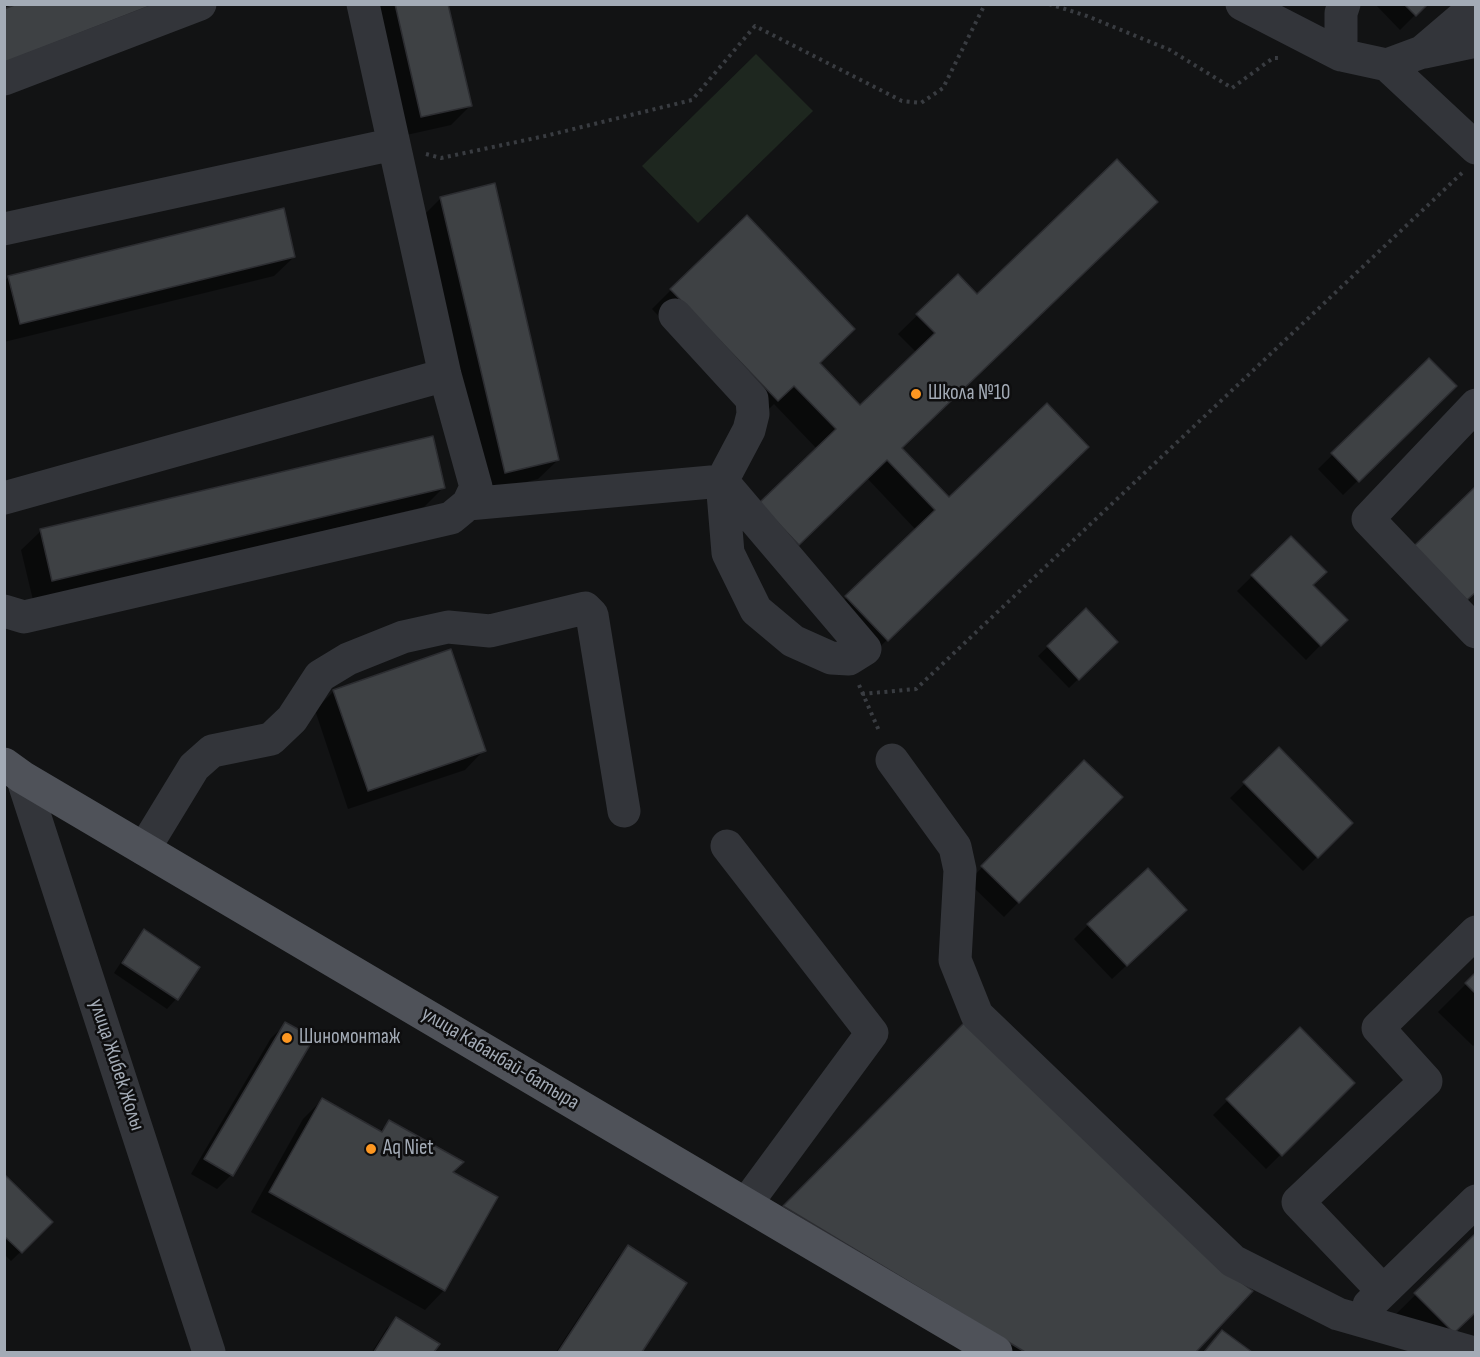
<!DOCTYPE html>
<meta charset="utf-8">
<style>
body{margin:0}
#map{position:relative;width:1480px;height:1357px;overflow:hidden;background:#121314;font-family:"Sofia Sans Condensed",sans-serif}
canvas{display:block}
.frame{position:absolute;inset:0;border:6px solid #a3abb6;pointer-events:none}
</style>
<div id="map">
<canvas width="1480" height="1357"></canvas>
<div class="frame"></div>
</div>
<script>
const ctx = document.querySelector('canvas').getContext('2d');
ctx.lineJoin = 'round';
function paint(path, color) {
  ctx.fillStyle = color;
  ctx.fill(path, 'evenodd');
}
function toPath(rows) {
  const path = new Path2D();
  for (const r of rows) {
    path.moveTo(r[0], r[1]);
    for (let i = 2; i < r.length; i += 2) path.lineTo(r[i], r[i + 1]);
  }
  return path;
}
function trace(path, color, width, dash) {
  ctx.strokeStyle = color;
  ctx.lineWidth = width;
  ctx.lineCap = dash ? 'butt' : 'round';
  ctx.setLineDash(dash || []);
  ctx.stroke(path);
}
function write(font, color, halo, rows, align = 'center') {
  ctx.font = font + ' "Sofia Sans Condensed",sans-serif';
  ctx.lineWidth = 5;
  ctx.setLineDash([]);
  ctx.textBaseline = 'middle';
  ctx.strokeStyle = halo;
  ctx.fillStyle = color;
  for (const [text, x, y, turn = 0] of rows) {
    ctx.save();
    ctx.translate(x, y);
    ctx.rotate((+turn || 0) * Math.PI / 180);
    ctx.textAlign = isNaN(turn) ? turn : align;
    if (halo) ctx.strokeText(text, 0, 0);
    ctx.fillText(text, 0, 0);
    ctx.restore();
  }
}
paint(toPath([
 [756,54,813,111,698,223,642,166]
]), '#1e271f');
paint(toPath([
 [371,4,446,4,470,106,451,125,402,136],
 [1375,4,1426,4,1400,30],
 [441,198,558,460,538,479,486,492,422,217],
 [294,257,274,276,4,342,4,281,9,277],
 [958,276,900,448,949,499,1068,467,867,659,827,617,916,530,867,478,778,563,817,449,774,404,758,420,652,309,671,290,818,363,860,407,917,353,898,334],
 [1429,360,1455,386,1343,495,1318,469],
 [443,488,424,507,33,600,21,550,41,531],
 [1291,538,1311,585,1345,620,1306,660,1237,591],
 [1086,610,1116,642,1069,688,1038,656],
 [334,691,484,750,465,770,348,809,315,710],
 [1279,750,1351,823,1303,871,1230,798],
 [1084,762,1121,797,1004,917,968,882],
 [1171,924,1112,979,1074,939,1088,925],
 [145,931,198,967,176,999,167,1009,114,973,135,941],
 [1476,974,1476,1043,1473,1046,1438,1012],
 [286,1024,231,1175,217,1189,191,1174,271,1038],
 [964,1025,1251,1292,1194,1352,1014,1352,780,1211],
 [1300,1029,1353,1083,1266,1169,1213,1115],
 [322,1100,379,1132,389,1122,452,1173,444,1290,425,1310,251,1212,303,1119],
 [4,1176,51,1222,11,1261,4,1254],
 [1476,1235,1476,1310,1432,1352,1388,1322],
 [628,1247,685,1283,640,1352,556,1352,619,1256],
 [397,1319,438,1345,433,1352,372,1352,387,1328],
 [1222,1332,1249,1352,1203,1352]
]), '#0007');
const building = toPath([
 [17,4,155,4,4,63,4,9,17,4],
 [395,4,448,4,472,106,421,117,395,4],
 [1404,4,1428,4,1416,16,1404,4],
 [1117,159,1158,202,902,448,949,497,1047,403,1089,447,888,641,845,596,935,510,887,460,799,545,759,503,836,429,794,386,778,401,670,289,747,215,855,329,820,363,860,405,935,333,916,314,958,274,977,294,1117,159],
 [495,183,559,460,505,473,440,197,495,183],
 [284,208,295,257,20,324,8,276,284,208],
 [1429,358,1457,386,1359,482,1331,453,1429,358],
 [433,436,445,488,52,581,40,529,433,436],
 [1476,486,1476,592,1467,600,1414,546,1476,486],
 [1291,536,1327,572,1313,585,1348,620,1321,646,1251,575,1291,536],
 [1086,608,1118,642,1079,680,1047,646,1086,608],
 [451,649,486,751,368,791,333,690,451,649],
 [1279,747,1353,823,1318,858,1243,782,1279,747],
 [1084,760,1123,797,1019,903,981,866,1084,760],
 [1148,868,1187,910,1127,966,1087,924,1148,868],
 [144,929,200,967,178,1000,122,963,144,929],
 [1476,972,1476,994,1465,983,1476,972],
 [285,1022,314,1038,233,1176,204,1159,285,1022],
 [964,1023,1217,1265,1253,1291,1196,1352,1025,1352,783,1206,964,1023],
 [1300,1027,1355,1083,1282,1156,1226,1099,1300,1027],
 [322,1098,382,1132,389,1120,464,1162,453,1172,498,1197,445,1291,269,1192,322,1098],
 [4,1174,53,1222,22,1253,4,1236,4,1174],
 [1476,1233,1476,1312,1454,1333,1414,1293,1476,1233],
 [628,1245,687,1283,642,1352,558,1352,628,1245],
 [396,1317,440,1344,434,1352,374,1352,396,1317],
 [1222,1330,1252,1352,1204,1352,1222,1330]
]);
paint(building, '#3e4144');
trace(building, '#2c2d31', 1.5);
trace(toPath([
 [1049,4,1087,16,1170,50,1232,88,1273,58,1280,58],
 [426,154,441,158,545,136,692,100,755,26,902,101,921,103,943,88,985,4],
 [859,685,880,733],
 [862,694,916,689,1463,172]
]), '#393c41', 4, [3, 4.5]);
trace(toPath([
 [1242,4,1341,55,1387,65,1422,52,1476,6],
 [1424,52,1476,41],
 [1341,55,1341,13,1344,4],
 [1387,65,1476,148],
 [4,79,200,4],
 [4,229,394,144],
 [1476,405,1368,519,1476,632],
 [722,481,865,649,849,659,831,658,793,641,756,610,728,553,722,481],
 [4,498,445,375],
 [468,504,722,481,749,430,753,414,752,399,675,315],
 [4,611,24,617,451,518,468,504,476,487,445,375,363,4],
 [892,760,955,847,960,870,955,960,977,1015,1233,1261,1338,1314,1471,1352],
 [22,777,209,1352],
 [727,846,872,1033,746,1204],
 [144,849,194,767,212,751,271,739,292,719,320,676,348,659,403,637,448,627,490,631,585,608,592,615,624,811],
 [1383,1291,1298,1202,1426,1081,1378,1028,1476,932],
 [1369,1305,1476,1201]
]), '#33353a', 33);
trace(toPath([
 [4,764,22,777,996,1352]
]), '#4f5259', 33);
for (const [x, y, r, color] of [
 [916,394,6,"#fd9721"],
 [287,1038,6,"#fd9721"],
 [371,1149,6,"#fd9721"]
]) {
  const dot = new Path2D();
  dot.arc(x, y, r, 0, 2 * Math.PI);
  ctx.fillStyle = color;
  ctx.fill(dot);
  trace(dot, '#0e0e0f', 2);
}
write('21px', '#a3abb6', '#0e0e0f', [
 ["Школа №10",928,394],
 ["Шиномонтаж",299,1038],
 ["Aq Niet",383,1149]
], 'left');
write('21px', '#a3abb6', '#0e0e0f', [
 ["улица Кабанбай-батыра",500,1059,31],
 ["улица Жибек Жолы",116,1065,72]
]);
</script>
